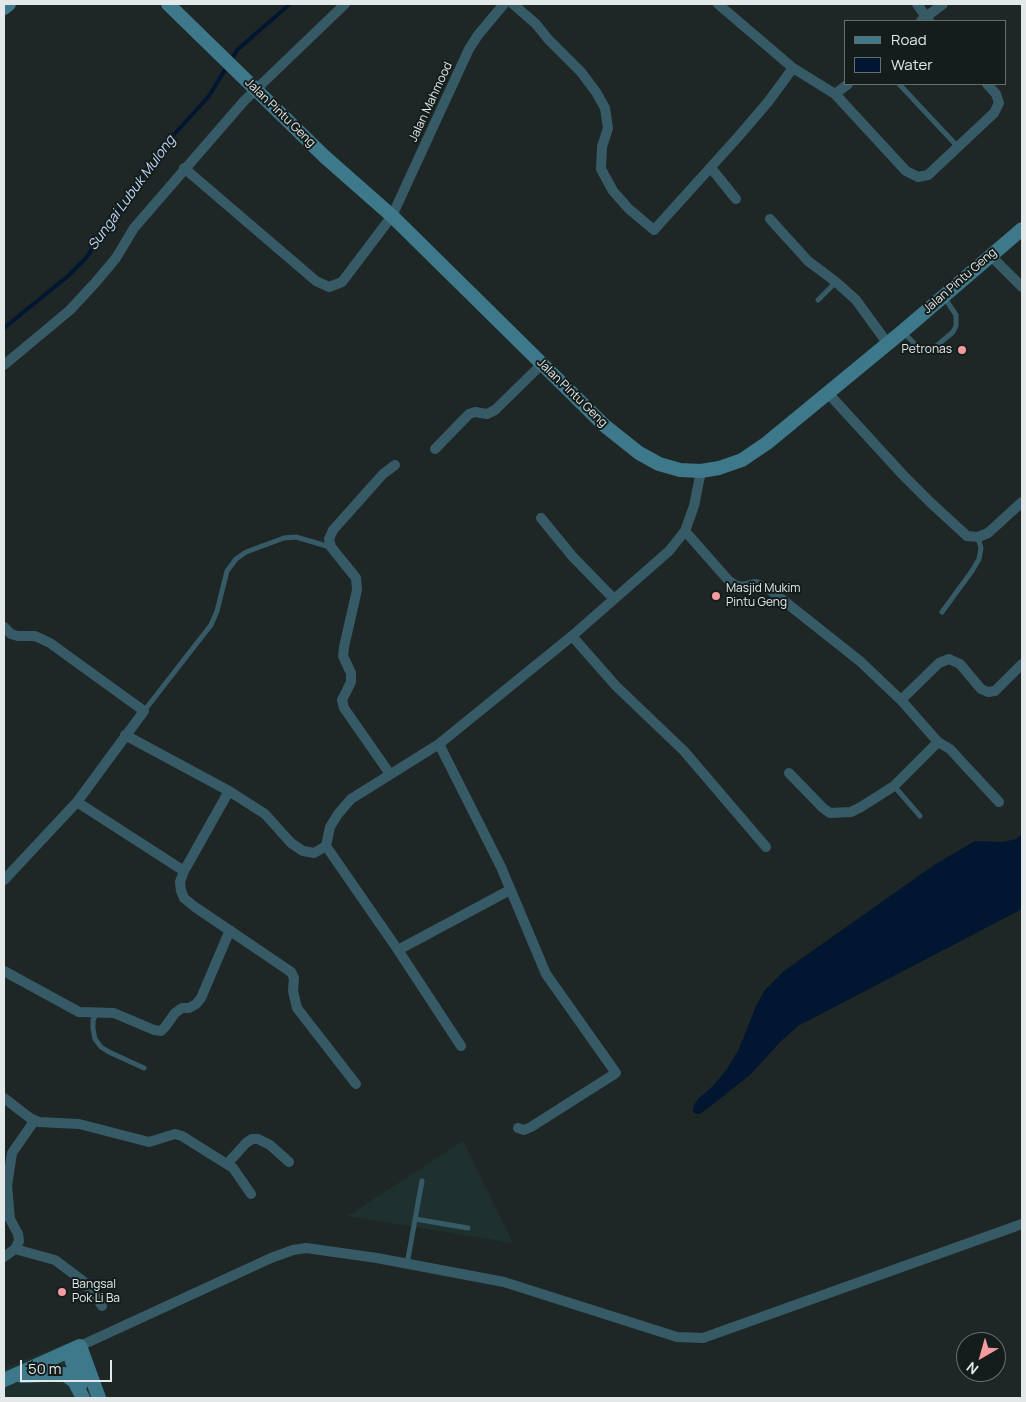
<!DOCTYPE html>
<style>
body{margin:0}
#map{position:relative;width:1026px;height:1402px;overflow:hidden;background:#1e2726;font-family:Manrope,sans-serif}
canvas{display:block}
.frame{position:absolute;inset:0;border:5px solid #e3e9e8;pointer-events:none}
.legend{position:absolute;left:844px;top:20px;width:162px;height:65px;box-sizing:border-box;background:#151d1c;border:1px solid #676f6e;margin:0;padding:6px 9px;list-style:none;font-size:15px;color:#e3e9e8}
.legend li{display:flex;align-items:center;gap:10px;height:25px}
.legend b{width:25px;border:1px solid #676f6e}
.north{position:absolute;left:956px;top:1332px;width:50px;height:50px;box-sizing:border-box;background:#151d1c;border:1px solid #676f6e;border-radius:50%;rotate:218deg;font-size:14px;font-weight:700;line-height:20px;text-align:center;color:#e3e9e8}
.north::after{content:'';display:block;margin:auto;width:18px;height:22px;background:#f49aa1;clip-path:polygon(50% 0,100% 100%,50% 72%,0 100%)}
.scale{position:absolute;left:20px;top:1360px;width:92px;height:22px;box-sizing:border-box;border:2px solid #e3e9e8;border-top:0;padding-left:6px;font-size:15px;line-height:18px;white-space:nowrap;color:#e3e9e8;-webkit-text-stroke:4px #151d1c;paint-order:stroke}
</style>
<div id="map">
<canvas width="1026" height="1402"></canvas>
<div class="frame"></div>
<ul class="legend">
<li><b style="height:6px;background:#3d798b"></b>Road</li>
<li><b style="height:14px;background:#011630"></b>Water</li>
</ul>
<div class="north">N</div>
<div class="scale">50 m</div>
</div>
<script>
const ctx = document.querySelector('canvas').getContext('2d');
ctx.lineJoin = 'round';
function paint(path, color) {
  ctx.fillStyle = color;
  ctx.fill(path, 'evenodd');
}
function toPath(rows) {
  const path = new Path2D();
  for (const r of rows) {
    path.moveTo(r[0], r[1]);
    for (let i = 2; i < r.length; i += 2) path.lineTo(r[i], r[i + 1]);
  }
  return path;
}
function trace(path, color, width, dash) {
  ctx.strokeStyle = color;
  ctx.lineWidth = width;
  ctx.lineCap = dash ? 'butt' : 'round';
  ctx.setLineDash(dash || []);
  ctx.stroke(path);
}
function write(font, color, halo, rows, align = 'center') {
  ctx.font = font + ' Manrope,sans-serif';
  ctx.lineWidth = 4;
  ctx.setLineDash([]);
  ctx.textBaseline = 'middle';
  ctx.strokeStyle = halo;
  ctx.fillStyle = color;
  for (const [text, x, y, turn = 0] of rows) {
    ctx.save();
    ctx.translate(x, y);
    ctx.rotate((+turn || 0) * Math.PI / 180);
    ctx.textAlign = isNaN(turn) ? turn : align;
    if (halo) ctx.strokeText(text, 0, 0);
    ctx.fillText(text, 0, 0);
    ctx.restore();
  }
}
paint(toPath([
 [463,1141,513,1243,348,1216],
 [80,1338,102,1398,4,1398,4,1368]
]), '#1f312e');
paint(toPath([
 [1022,834,1022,909,798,1026,781,1041,751,1074,707,1109,699,1114,694,1113,693,1110,694,1105,698,1099,714,1085,727,1069,739,1049,756,1006,765,990,784,971,934,865,975,841,1003,842,1016,839]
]), '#011630');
trace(toPath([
 [4,328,68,276,86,258,160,150,209,96,237,50,290,4]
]), '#011630', 4);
trace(toPath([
 [899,84,958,147],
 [818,300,836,282],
 [903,332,918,347,929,349,934,348,953,332,956,326,956,315,944,297],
 [942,612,972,571,979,559,981,548,978,537],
 [144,711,211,625,217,611,227,571,236,559,246,552,284,538,296,537,330,547],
 [894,786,920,816],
 [97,1013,93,1020,93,1029,95,1039,101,1047,109,1052,144,1068],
 [415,1219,468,1228],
 [407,1264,422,1181]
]), '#375b66', 5);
trace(toPath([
 [513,4,536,24,548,39,581,72,596,92,605,108,608,128,602,147,601,169,613,191,629,209,654,230,738,137,768,102,793,68],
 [718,4,793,68,835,94,906,171,918,177,928,175,994,113,999,103,996,94,987,84],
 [917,4,929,21],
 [921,21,943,4],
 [835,94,848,84],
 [184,168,316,281,329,287,342,282,392,216,469,49,478,35,504,4],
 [711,168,736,199],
 [770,219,808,261,836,282,856,300,888,344],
 [990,255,1022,287],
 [4,365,70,310,95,283,116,258,134,228,244,101,345,4],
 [827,392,903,475,931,503,967,536,978,537,988,533,1022,502],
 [435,449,469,414,475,412,487,414,495,410,542,364],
 [541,518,573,557,614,599],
 [685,531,729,581,735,585,742,587,756,584,769,589,861,662,901,700,938,742,950,749,960,760,999,802],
 [4,627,11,634,18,636,35,636,50,643,144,711,77,802,4,880],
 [572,636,616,686,684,751,766,847],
 [901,700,939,663,949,659,960,664,981,689,988,692,995,691,1022,664],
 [125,735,229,791,265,814,291,843,303,851,314,853,326,846,330,827,338,814,351,799,439,744,572,636,669,551,685,531,694,506,701,471],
 [439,744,501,867,546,974,616,1073,531,1127,524,1130,518,1128],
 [789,773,823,808,830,813,851,812,861,807,894,786,938,742],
 [390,774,344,708,342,700,351,682,351,673,343,656,344,647,357,590,356,578,331,547,329,539,333,530,383,474,395,465],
 [229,791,184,871,180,882,181,891,184,898,195,907,291,972,294,978,293,991,297,1008,356,1084],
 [77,802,184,871],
 [326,846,398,950,461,1046],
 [398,950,510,890],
 [4,971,79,1012,114,1013,154,1030,161,1031,165,1027,175,1013,182,1008,189,1008,196,1004,201,998,230,930],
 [4,1098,30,1118,39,1122,79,1124,149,1142,175,1134,182,1136,233,1168,251,1194],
 [227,1164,246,1143,252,1139,258,1139,270,1145,289,1162],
 [15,1249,55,1260,83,1281,94,1293,102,1306],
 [4,1257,15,1249,19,1241,18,1234,10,1219,7,1186,12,1153,35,1120],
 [80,1346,271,1258,293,1250,306,1248,377,1258,504,1282,677,1337,703,1338,1022,1224]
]), '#375b66', 10);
trace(toPath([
 [4,8,9,4],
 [325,157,392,216,605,426,639,453,659,464,680,470,701,471,719,468,742,460,767,443,903,331,1022,229],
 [69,1352,80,1386],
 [22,1376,64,1374,74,1381,83,1398],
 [4,1380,80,1346,99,1398]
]), '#3d798b', 14);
trace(toPath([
 [168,4,325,157]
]), '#3d798b', 14);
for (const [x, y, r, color] of [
 [962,350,5,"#f49aa1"],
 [716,596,5,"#f49aa1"],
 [62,1292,5,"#f49aa1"]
]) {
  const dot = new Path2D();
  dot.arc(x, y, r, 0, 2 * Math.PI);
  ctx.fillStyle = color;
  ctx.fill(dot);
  trace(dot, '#151d1c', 2);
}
write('12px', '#e3e9e8', '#151d1c', [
 ["Jalan Mahmood",431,102,-65],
 ["Jalan Pintu Geng",280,113,44],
 ["Jalan Pintu Geng",960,281,-41],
 ["Jalan Pintu Geng",572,393,44]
]);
write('12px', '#e3e9e8', '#151d1c', [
 ["Petronas",952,350,"right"],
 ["Masjid Mukim",726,589],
 ["Pintu Geng",726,603],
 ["Bangsal",72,1285],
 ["Pok Li Ba",72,1299]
], 'left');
write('italic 14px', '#c0d9f9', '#151d1c', [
 ["Sungai Lubuk Mulong",132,193,-54]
]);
</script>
